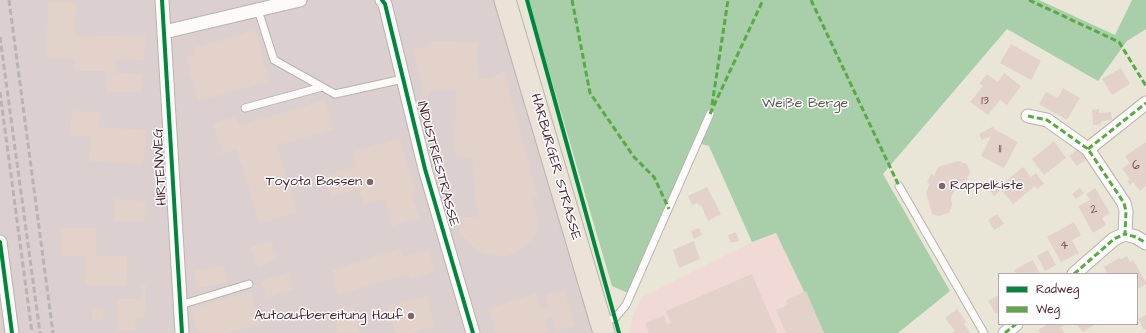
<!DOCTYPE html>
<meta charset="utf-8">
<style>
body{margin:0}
#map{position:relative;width:1146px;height:333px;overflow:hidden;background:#e9e6d8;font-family:"Architects Daughter",sans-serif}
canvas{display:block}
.legend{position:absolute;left:998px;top:273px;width:140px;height:52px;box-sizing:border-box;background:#fff;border:1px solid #b7a5aa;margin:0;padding:5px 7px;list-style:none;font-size:12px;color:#4a1f2b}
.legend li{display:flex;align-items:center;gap:8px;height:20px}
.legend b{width:20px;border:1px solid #b7a5aa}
</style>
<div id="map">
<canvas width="1146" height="333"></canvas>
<ul class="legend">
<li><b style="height:5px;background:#00873e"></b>Radweg</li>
<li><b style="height:5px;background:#57aa44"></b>Weg</li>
</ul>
</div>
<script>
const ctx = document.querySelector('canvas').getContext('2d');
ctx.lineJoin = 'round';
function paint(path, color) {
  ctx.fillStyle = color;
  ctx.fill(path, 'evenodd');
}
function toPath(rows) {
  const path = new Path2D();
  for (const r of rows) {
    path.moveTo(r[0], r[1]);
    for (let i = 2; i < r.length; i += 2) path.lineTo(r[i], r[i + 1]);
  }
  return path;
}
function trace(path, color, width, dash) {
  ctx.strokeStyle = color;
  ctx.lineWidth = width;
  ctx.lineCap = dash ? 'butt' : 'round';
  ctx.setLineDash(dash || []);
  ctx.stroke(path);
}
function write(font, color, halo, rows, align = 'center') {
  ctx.font = font + ' "Architects Daughter",sans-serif';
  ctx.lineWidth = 3;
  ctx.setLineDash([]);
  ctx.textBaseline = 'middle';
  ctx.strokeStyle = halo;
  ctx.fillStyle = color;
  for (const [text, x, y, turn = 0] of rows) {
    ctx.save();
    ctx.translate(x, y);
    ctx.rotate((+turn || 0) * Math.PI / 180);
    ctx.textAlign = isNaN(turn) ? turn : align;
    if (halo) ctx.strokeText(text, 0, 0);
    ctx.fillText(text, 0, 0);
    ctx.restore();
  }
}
paint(toPath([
 [776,233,824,333,629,333,633,315,642,297,752,242]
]), '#f1d9d5');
paint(toPath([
 [0,0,494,0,594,333,0,333]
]), '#dccfcf');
paint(toPath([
 [528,0,1039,0,1115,35,1132,0,1146,0,1146,29,1127,41,1098,81,1007,29,883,174,950,291,898,333,824,333,776,233,752,242,709,146,694,142,628,293,612,286]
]), '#a8cfa9');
paint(toPath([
 [48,2,76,2,75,37,145,35,144,60,117,59,116,73,142,74,142,92,106,92,106,71,75,71,75,59,47,59],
 [255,30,269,81,198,101,186,58,195,55,193,48],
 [429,41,477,42,478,78,489,79,504,71,538,197,532,198,539,221,534,237,522,249,512,254,503,257,484,254,474,248,460,234,459,217,477,217,472,159,455,155,456,91,429,90,429,96,424,97,413,48,428,48],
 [1011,44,1041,61,1031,80,1000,63],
 [1121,68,1130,84,1112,95,1102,79],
 [1004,73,1021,86,1007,105,1000,100,988,115,970,102,983,86,979,84,987,74,998,82],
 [1063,88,1080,98,1067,120,1039,104,1046,92,1058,98],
 [325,100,333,129,277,146,297,212,259,224,237,149,222,154,213,123,236,116,239,126],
 [1099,109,1099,113,1111,112,1112,120,1101,121,1101,125,1093,125,1092,110],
 [72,111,100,112,99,127,146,130,143,164,89,161,91,137,70,136],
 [994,126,994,129,1018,142,1004,168,981,156,991,136,982,140,979,134],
 [400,138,416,193,412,195,419,218,392,226,385,199,364,205,359,189,331,197,325,175,357,166,353,152],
 [1054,141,1066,158,1044,175,1032,159],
 [1146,142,1146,186,1140,191,1133,182,1130,185,1127,181,1130,179,1122,169,1130,163,1125,156],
 [1079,148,1087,159,1077,166,1069,156],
 [958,161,967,164,970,172,966,181,957,185,951,198,952,205,949,213,939,216,932,214,926,192,930,184,927,182,931,174,934,176,938,167],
 [1023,167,1031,177,1036,173,1044,184,1037,189,1035,186,1013,204,1001,190,994,196,987,187,997,180,1001,185],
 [707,187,721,214,708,221,701,205,699,206,697,203,692,205,688,196],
 [1080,188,1084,193,1076,199,1072,194],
 [1095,188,1110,213,1102,218,1106,225,1093,233,1078,206,1090,200,1086,194],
 [115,199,145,201,144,222,114,221],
 [997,214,1004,224,994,230,988,220],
 [1074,222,1081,235,1072,240,1079,253,1061,262,1047,237],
 [61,228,96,228,96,256,127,256,127,286,85,286,85,256,61,256],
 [699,228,702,235,694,239,691,231],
 [736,232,739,241,731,243,728,235],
 [271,240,278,259,258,267,250,247],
 [694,241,700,259,679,268,673,250],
 [400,249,403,257,428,249,435,271,410,279,408,274,338,295,331,270],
 [1048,250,1056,265,1045,271,1037,256],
 [1127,256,1130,262,1133,260,1146,282,1146,284,1137,289,1137,274,1108,274,1104,267,1119,258,1121,259],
 [1033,260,1040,274,1016,274,1014,270],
 [224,265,227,282,197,288,194,271],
 [288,273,293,289,266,298,261,281],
 [752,274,777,333,649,333,645,323,664,316,667,324,671,323,666,311],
 [141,285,146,285,144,318,136,318,135,331,117,331,117,299,141,299],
 [565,290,575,326,556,331,552,317,545,320,549,333,496,333,488,309,536,293,541,309,549,306,546,295],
 [806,291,824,333,786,333,776,310,788,305,786,300],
 [251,292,260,324,227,333,198,333,191,308],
 [999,295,999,312,996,314,988,301],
 [427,296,435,327,411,333,395,333,387,306],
 [353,306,360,333,337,333,332,312],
 [92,308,104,309,103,320,92,319],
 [957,309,966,322,964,324,970,333,952,333,955,331,945,318],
 [1146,315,1146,329,1144,330,1138,319],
 [1048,324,1066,324,1061,327,1064,333,1040,333,1038,330],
 [1076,324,1096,324,1083,332]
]), '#e2d2ca');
const lane = toPath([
 [258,10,274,60,335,94,403,79],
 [245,108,322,87],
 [899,186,984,333],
 [180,305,249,284],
 [603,322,615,318,626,305,710,114]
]);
const street = toPath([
 [162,0,182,333],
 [382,0,385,4,425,169,473,333],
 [164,32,300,0],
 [1028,116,1047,120,1088,149,1124,203,1126,211,1125,234,1136,237,1146,243],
 [1088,149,1146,103],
 [0,242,12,333],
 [1074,274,1114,239,1125,234],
 [1005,333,1016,324]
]);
const primary = toPath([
 [505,0,604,333]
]);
trace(lane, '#b9b3ac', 9);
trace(street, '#b9b3ac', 15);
trace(primary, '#b9b3ac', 23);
trace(lane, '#fcfbf9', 7);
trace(street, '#fcfbf9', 13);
trace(primary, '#ece3d8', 21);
trace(toPath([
 [9,0,53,333],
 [0,37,40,333],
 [0,92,32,333]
]), '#b9b4b3', 3, [6, 3]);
trace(toPath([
 [572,0,590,93,634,157,654,177,669,209],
 [811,0,899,186],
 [1029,0,1119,42,1146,86],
 [712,105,728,0],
 [710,114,763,0],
 [1028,116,1047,120,1088,149,1124,203,1126,211,1125,234,1136,237,1146,243],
 [1088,149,1146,103],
 [1074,274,1114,239,1125,234],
 [1005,333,1016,324]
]), '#57aa44', 3, [6, 3]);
trace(toPath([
 [162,0,182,333],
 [382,0,385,4,425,169,473,333],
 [527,0,619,333],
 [0,242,12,333]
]), '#00873e', 4);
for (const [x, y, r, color] of [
 [370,182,4,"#826568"],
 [942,186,4,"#826568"],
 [411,316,4,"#826568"]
]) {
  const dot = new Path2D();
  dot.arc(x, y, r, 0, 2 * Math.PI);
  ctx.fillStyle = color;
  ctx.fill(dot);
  trace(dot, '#fff', 1.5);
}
write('12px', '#704c53', null, [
 ["13",985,101],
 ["11",1000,149],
 ["6",1136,166],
 ["2",1094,210],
 ["4",1064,246]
]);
write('14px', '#5e584d', '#fff', [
 ["Weiße Berge",805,104]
]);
write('14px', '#4a1f2b', '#fff', [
 ["INDUSTRIESTRASSE",437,164,75],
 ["HIRTENWEG",161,167,-93],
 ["HARBURGER STRASSE",555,167,74]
]);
write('14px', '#4a1f2b', '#fff', [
 ["Toyota Bassen",362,182],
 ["Rappelkiste",950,186,"left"],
 ["Autoaufbereitung Hauf",403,316]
], 'right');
</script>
